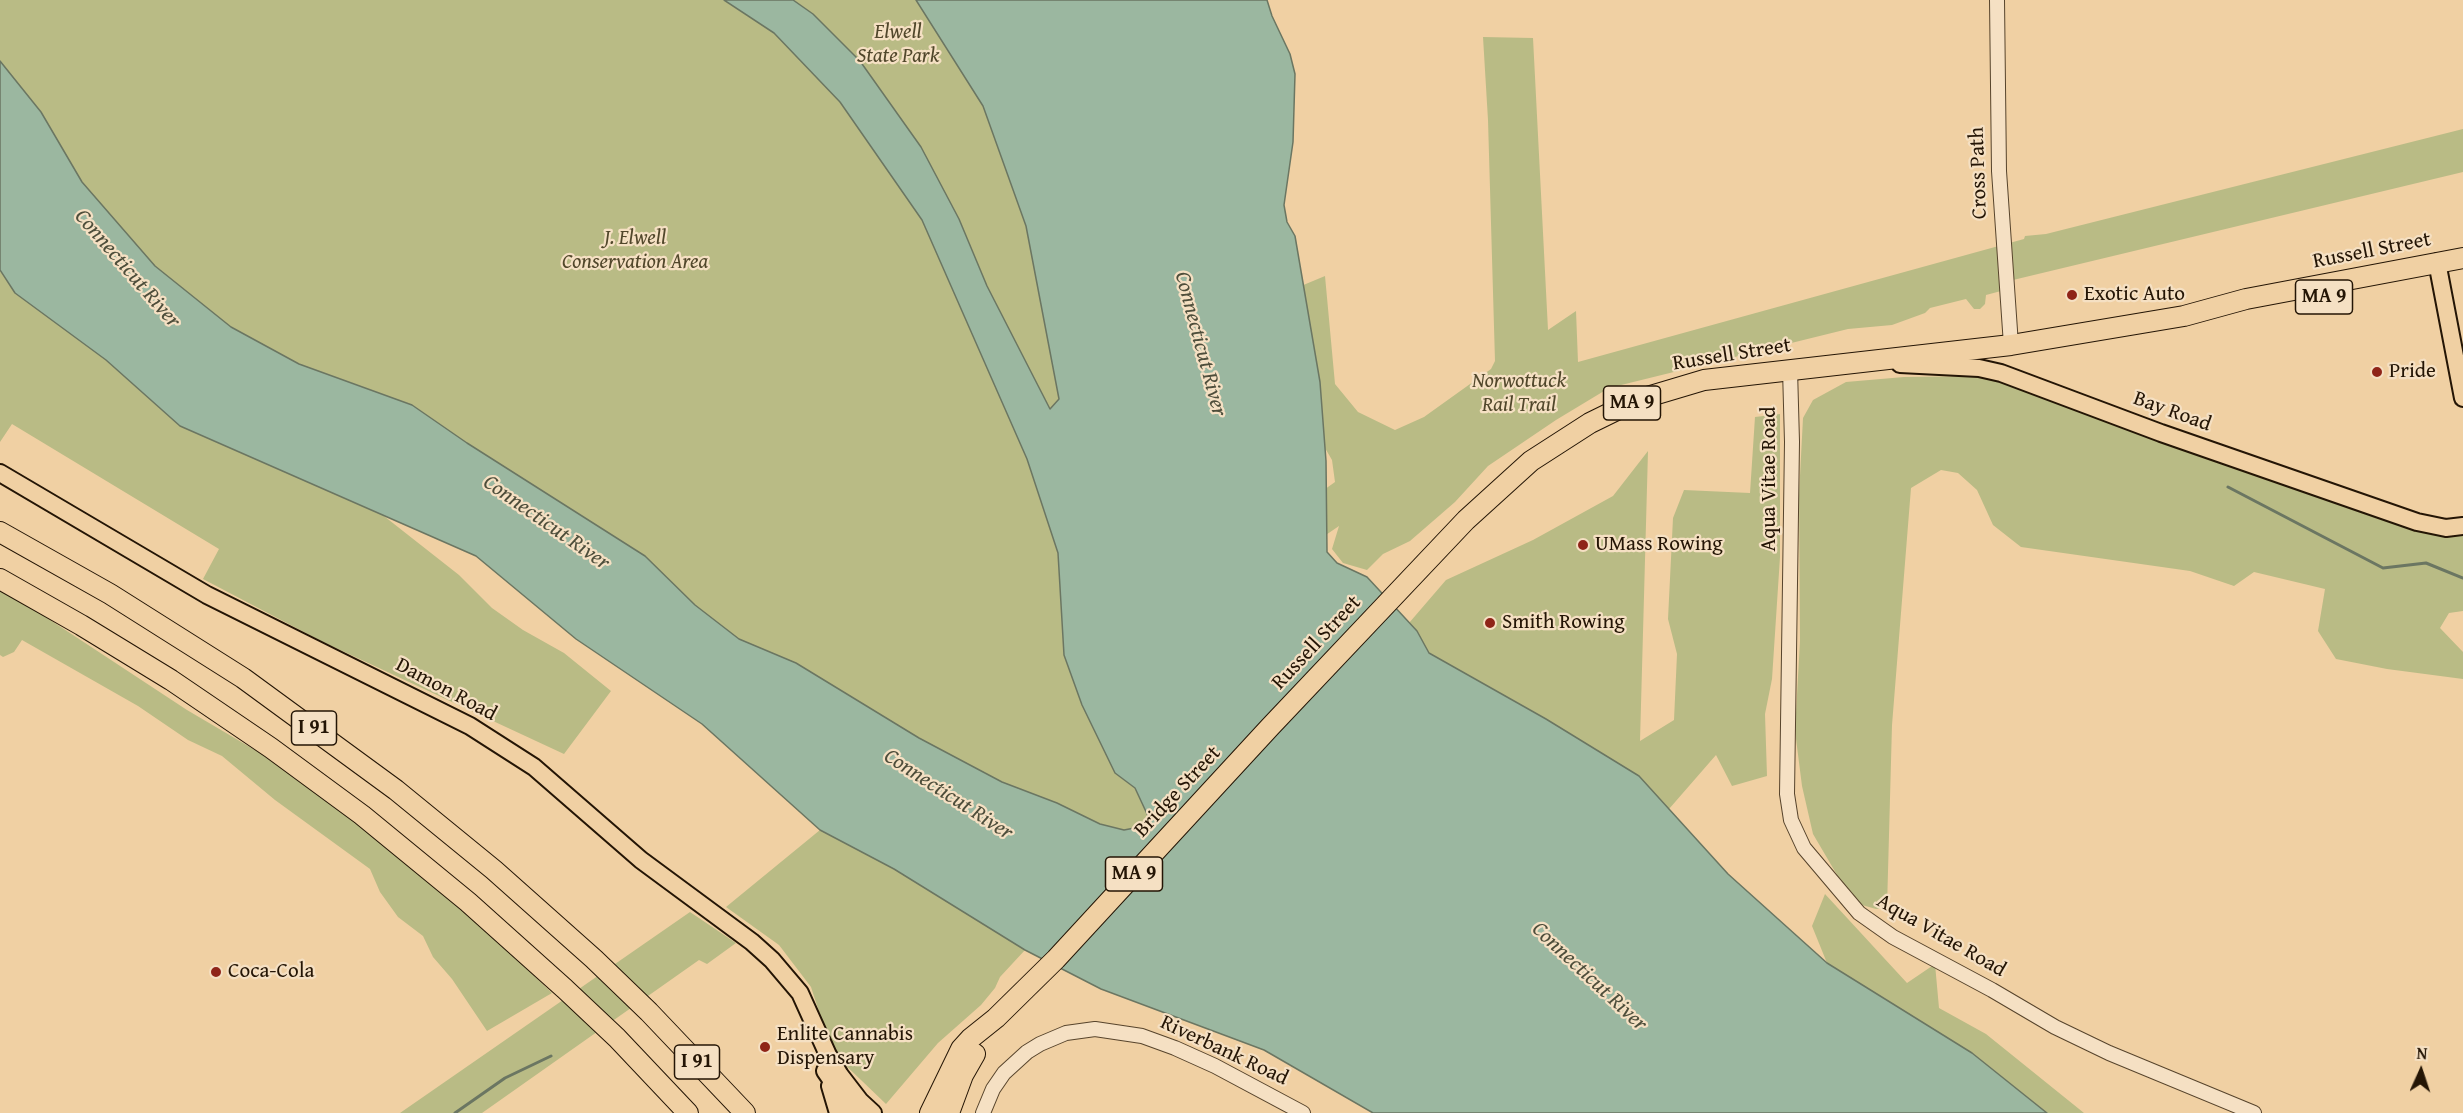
<!DOCTYPE html>
<style>
body{margin:0}
#map{position:relative;width:2463px;height:1113px;overflow:hidden;background:#f0d0a3;font-family:"Gentium Book Plus",serif}
canvas{display:block}
.north{position:absolute;left:2391px;top:1041px;width:60px;height:60px;-webkit-text-stroke:4px #f5e0c3;paint-order:stroke;rotate:3deg;font-size:16px;font-weight:700;line-height:24px;text-align:center;color:#241505}
.north::after{content:'';display:block;margin:auto;width:21px;height:27px;background:#241505;clip-path:polygon(50% 0,100% 100%,50% 72%,0 100%)}
</style>
<div id="map">
<canvas width="2463" height="1113"></canvas>
<div class="north">N</div>
</div>
<script>
const ctx = document.querySelector('canvas').getContext('2d');
ctx.lineJoin = 'round';
function paint(path, color) {
  ctx.fillStyle = color;
  ctx.fill(path, 'evenodd');
}
function toPath(rows) {
  const path = new Path2D();
  for (const r of rows) {
    path.moveTo(r[0], r[1]);
    for (let i = 2; i < r.length; i += 2) path.lineTo(r[i], r[i + 1]);
  }
  return path;
}
function trace(path, color, width, dash) {
  ctx.strokeStyle = color;
  ctx.lineWidth = width;
  ctx.lineCap = dash ? 'butt' : 'round';
  ctx.setLineDash(dash || []);
  ctx.stroke(path);
}
function write(font, color, halo, rows, align = 'center') {
  ctx.font = font + ' "Gentium Book Plus",serif';
  ctx.lineWidth = 4.5;
  ctx.setLineDash([]);
  ctx.textBaseline = 'middle';
  ctx.strokeStyle = halo;
  ctx.fillStyle = color;
  for (const [text, x, y, turn = 0] of rows) {
    ctx.save();
    ctx.translate(x, y);
    ctx.rotate((+turn || 0) * Math.PI / 180);
    ctx.textAlign = isNaN(turn) ? turn : align;
    if (halo) ctx.strokeText(text, 0, 0);
    ctx.fillText(text, 0, 0);
    ctx.restore();
  }
}
paint(toPath([
 [0,0,724,0,774,33,840,102,922,220,1027,459,1058,553,1064,655,1082,705,1115,773,1135,788,1148,816,1145,826,1124,830,1100,824,1057,803,1002,782,919,738,796,663,739,639,412,405,299,364,231,327,155,266,82,182,41,112,0,61],
 [793,0,916,0,935,29,983,106,1026,226,1059,399,1050,409,987,286,959,219,921,147,860,61,813,14],
 [1483,37,1533,38,1548,330,1576,311,1578,362,2024,239,2025,236,2046,234,2463,129,2463,172,2013,280,2001,291,1986,295,1985,304,1980,309,1974,309,1966,299,1930,308,1925,313,1892,325,1848,329,1609,388,1556,420,1488,466,1455,502,1410,541,1383,554,1367,570,1343,563,1332,549,1339,526,1207,616,1192,584,1335,482,1332,460,1318,436,1301,286,1325,276,1335,384,1358,412,1395,430,1424,417,1491,369,1495,361,1488,120],
 [0,250,111,365,150,391,375,509,459,575,492,608,523,630,564,653,611,691,564,754,323,642,203,579,219,549,12,424,0,442],
 [1987,376,2384,520,2446,537,2463,535,2463,611,2449,613,2440,628,2463,652,2463,679,2387,669,2336,659,2318,631,2325,589,2254,572,2234,586,2190,571,2021,547,1993,525,1977,490,1958,473,1941,470,1911,488,1892,725,1887,908,1876,909,1862,905,1840,880,1813,834,1802,786,1795,731,1800,641,1799,495,1803,418,1813,400,1846,382,1904,377],
 [1780,414,1780,557,1772,679,1765,714,1767,776,1732,786,1716,755,1669,809,1639,776,1546,719,1429,653,1409,623,1446,580,1533,540,1613,496,1648,451,1640,741,1674,720,1677,654,1668,619,1673,518,1684,490,1750,493,1755,417],
 [0,587,187,710,260,753,395,852,497,940,552,993,487,1031,452,979,433,957,423,936,398,917,380,892,370,869,275,800,222,756,188,740,138,706,22,640,14,652,3,657,0,655],
 [820,830,894,869,1025,950,1000,977,995,988,981,1005,938,1043,886,1104,837,1057,825,1030,811,987,779,945,726,907],
 [1825,894,1907,983,1935,964,1939,1008,1986,1034,2084,1113,2047,1113,1972,1053,1827,963,1812,926],
 [690,912,736,943,707,964,699,960,482,1113,400,1113]
]), '#b9bb85');
const water = toPath([
 [724,0,793,0,813,14,860,61,921,147,959,219,987,286,1050,409,1059,399,1026,226,983,106,916,0,1267,0,1272,16,1290,54,1295,74,1293,142,1284,205,1287,222,1295,236,1320,382,1326,461,1327,552,1337,563,1367,577,1417,631,1429,653,1546,719,1639,776,1728,874,1827,963,1972,1053,2047,1113,1373,1113,1264,1050,1101,989,1025,950,894,869,820,830,702,724,576,639,476,556,180,426,106,360,15,293,0,270,0,61,41,112,82,182,155,266,231,327,299,364,412,405,467,443,645,556,695,605,739,639,796,663,919,738,1002,782,1057,803,1100,824,1124,830,1145,826,1148,816,1135,788,1115,773,1082,705,1064,655,1058,553,1027,459,922,220,840,102,774,33,724,0]
]);
paint(water, '#9bb7a0');
trace(water, '#6b7662', 1.5);
trace(toPath([
 [2228,487,2383,568,2426,563,2463,578],
 [455,1113,505,1078,551,1056]
]), '#6b7662', 3);
const minor = toPath([
 [1997,0,1999,171,2011,345],
 [1790,369,1792,442,1787,794,1791,820,1804,848,1859,913,1893,937,1992,990,2055,1027,2109,1053,2254,1113],
 [983,1113,993,1089,1004,1073,1027,1052,1040,1044,1066,1033,1095,1029,1142,1036,1175,1048,1215,1066,1303,1113]
]);
const major = toPath([
 [2437,262,2463,398],
 [1900,364,1979,368,2001,373,2161,433,2417,522,2446,528,2463,526],
 [0,473,207,595,470,726,534,767,641,860,752,942,772,960,800,993,828,1055,840,1075,860,1101,873,1113],
 [825,1071,854,1113],
 [830,1086,838,1113]
]);
const highway = toPath([
 [0,532,110,594,243,678,396,790,494,870,594,959,649,1012,745,1113],
 [0,579,81,625,171,680,271,748,362,815,468,902,565,989,617,1038,688,1113],
 [930,1113,961,1049,971,1038,996,1018,1056,959,1270,727,1466,520,1531,461,1590,423,1637,400,1704,380,2011,345,2184,316,2246,299,2463,258],
 [949,1113,963,1075,975,1054]
]);
trace(minor, '#57442c', 16);
trace(major, '#241505', 20);
trace(highway, '#241505', 22);
trace(minor, '#f5e0c3', 14);
trace(major, '#f0d0a3', 16);
trace(highway, '#f0d0a3', 20);
for (const [x, y, r, color] of [
 [2072,295,6,"#8f2418"],
 [2377,372,6,"#8f2418"],
 [1583,545,6,"#8f2418"],
 [1490,623,6,"#8f2418"],
 [216,972,6,"#8f2418"],
 [765,1047,6,"#8f2418"]
]) {
  const dot = new Path2D();
  dot.arc(x, y, r, 0, 2 * Math.PI);
  ctx.fillStyle = color;
  ctx.fill(dot);
  trace(dot, '#f5e0c3', 2);
}
for (const [x, y, w] of [
 [2324,297,57],
 [1632,403,57],
 [314,728,45],
 [1134,874,57],
 [697,1062,45]
]) {
  const box = new Path2D();
  box.roundRect(x - w / 2, y - 17, w, 34, 4.5);
  ctx.fillStyle = '#f5e0c3';
  ctx.fill(box);
  trace(box, '#241505', 1.5);
}
write('bold 20px', '#241505', null, [
 ["MA 9",2324,297],
 ["MA 9",1632,403],
 ["I 91",314,728],
 ["MA 9",1134,874],
 ["I 91",697,1062]
]);
write('italic 21px', '#51472b', '#f5e0c3', [
 ["Elwell",898,33],
 ["State Park",898,57],
 ["J. Elwell",635,239],
 ["Conservation Area",635,263],
 ["Norwottuck",1519,382],
 ["Rail Trail",1519,406]
]);
write('21px', '#241505', '#f5e0c3', [
 ["Cross Path",1979,173,-92],
 ["Russell Street",2372,251,-11],
 ["Russell Street",1732,355,-9],
 ["Bay Road",2172,412,20],
 ["Aqua Vitae Road",1770,479,-90],
 ["Russell Street",1317,643,-47],
 ["Damon Road",446,690,28],
 ["Bridge Street",1178,792,-47],
 ["Aqua Vitae Road",1941,936,30],
 ["Riverbank Road",1224,1051,25]
]);
write('21px', '#241505', '#f5e0c3', [
 ["Exotic Auto",2084,295],
 ["Pride",2389,372],
 ["UMass Rowing",1595,545],
 ["Smith Rowing",1502,623],
 ["Coca-Cola",228,972],
 ["Enlite Cannabis",777,1035],
 ["Dispensary",777,1059]
], 'left');
write('italic 22px', '#4e4e3b', '#f5e0c3', [
 ["Connecticut River",127,269,49],
 ["Connecticut River",1200,344,75],
 ["Connecticut River",546,523,35],
 ["Connecticut River",948,795,33],
 ["Connecticut River",1589,977,43]
]);
</script>
